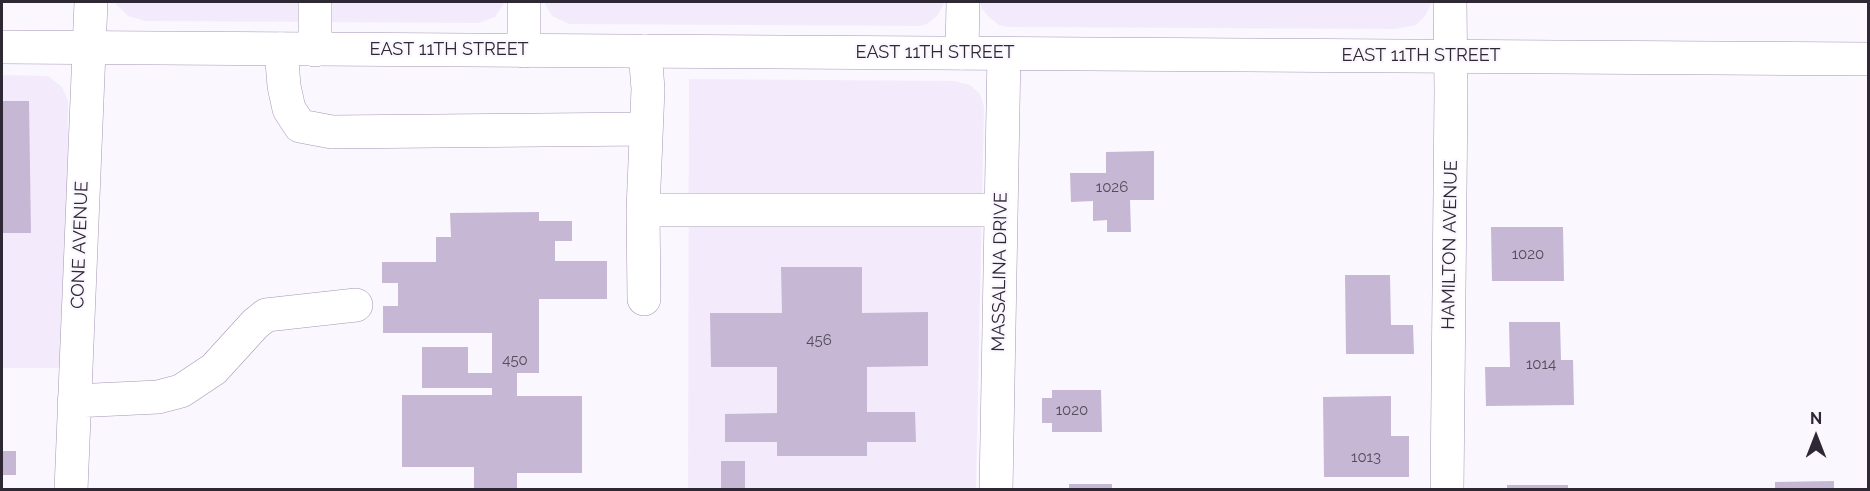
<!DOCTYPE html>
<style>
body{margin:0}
#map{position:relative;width:1870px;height:491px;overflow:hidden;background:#faf7fe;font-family:Raleway,sans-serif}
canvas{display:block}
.frame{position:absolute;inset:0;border:3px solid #2e2834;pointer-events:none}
.north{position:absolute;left:1786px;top:407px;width:60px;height:60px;-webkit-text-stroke:4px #faf7fe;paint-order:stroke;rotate:0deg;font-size:16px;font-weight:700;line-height:24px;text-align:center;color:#2e2834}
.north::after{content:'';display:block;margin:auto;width:21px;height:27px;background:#2e2834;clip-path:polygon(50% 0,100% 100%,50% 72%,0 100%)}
</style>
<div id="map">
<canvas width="1870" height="491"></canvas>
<div class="frame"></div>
<div class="north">N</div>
</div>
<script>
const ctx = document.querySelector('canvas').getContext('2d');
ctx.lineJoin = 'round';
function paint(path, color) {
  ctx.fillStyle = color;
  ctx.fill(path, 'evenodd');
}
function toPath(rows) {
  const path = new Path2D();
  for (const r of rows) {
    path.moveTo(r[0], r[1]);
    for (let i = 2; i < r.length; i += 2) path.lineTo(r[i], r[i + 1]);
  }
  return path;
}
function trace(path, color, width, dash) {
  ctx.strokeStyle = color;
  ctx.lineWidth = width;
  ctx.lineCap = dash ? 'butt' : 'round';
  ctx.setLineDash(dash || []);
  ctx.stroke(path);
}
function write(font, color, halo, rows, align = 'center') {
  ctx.font = font + ' Raleway,sans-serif';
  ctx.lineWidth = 4.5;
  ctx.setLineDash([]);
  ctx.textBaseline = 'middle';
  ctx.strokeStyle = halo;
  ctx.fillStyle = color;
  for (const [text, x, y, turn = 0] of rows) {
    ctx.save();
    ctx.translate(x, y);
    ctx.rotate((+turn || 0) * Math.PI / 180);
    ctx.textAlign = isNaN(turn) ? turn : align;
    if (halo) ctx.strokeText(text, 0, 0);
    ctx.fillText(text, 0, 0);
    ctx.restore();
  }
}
paint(toPath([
 [114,2,505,2,495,17,479,23,145,21,128,16],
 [544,2,945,2,937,16,927,24,919,26,569,24,552,16],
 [980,2,1432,2,1425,16,1416,25,1396,29,1008,27,999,25,990,18,982,9],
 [2,75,48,76,62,87,68,100,67,368,2,368],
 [689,79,954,81,970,85,980,94,984,107,976,489,688,490]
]), '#f3ebfb');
paint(toPath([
 [2,101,29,101,31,233,2,233],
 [1154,151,1154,200,1130,200,1131,232,1107,232,1107,220,1093,221,1093,201,1071,202,1070,173,1106,173,1106,152],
 [539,212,539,221,572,221,572,241,555,241,555,261,607,261,607,299,539,299,539,373,517,373,517,396,582,396,582,473,517,473,517,490,474,490,474,467,402,467,402,395,492,395,492,388,422,388,422,347,468,347,468,373,492,373,492,333,383,333,383,306,398,306,398,283,382,283,382,262,436,262,436,237,451,237,450,213],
 [1491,227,1563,227,1564,281,1492,281],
 [781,267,862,267,862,313,928,312,928,366,867,367,867,412,915,412,916,442,867,442,867,456,777,456,777,442,725,442,725,414,777,413,777,367,711,367,710,313,782,313],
 [1345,275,1390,275,1391,325,1413,325,1414,354,1346,354],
 [1509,322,1560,322,1561,360,1573,360,1574,405,1486,406,1485,367,1510,367],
 [1052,390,1101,390,1102,432,1052,432,1052,423,1042,423,1042,398,1052,398],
 [1391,396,1391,436,1409,436,1409,477,1324,477,1323,397],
 [2,451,16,451,16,475,2,475],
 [721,461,745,461,745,490,721,490],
 [1834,481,1834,490,1775,490,1775,482],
 [1069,484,1112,484,1112,490,1069,490],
 [1507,485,1568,485,1568,490,1507,490]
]), '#c6b7d5');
const minor = toPath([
 [315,2,315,50],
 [281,49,284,86,289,109,300,126,332,132,646,129],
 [524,51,524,2],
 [645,51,648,89,643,210,1001,210],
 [962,53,963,2],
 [643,210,644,299],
 [74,401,158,397,181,391,214,369,255,324,266,315,356,305],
 [71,490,91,2],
 [996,490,1004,54],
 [1447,490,1451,92,1450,2]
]);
const major = toPath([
 [2,47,1868,59]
]);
trace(minor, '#a596b4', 34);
trace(major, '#a596b4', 34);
trace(minor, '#fff', 33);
trace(major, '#fff', 33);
write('15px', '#544c5c', null, [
 ["1026",1112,187],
 ["1020",1528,254],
 ["456",819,340],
 ["450",515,360],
 ["1014",1541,364],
 ["1020",1072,410],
 ["1013",1366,457]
]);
write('18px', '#2e2834', '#faf7fe', [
 ["EAST 11TH STREET",449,50],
 ["EAST 11TH STREET",935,53],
 ["EAST 11TH STREET",1421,56],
 ["CONE AVENUE",80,245,-88],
 ["HAMILTON AVENUE",1450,245,-89],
 ["MASSALINA DRIVE",1000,272,-89]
]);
</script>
